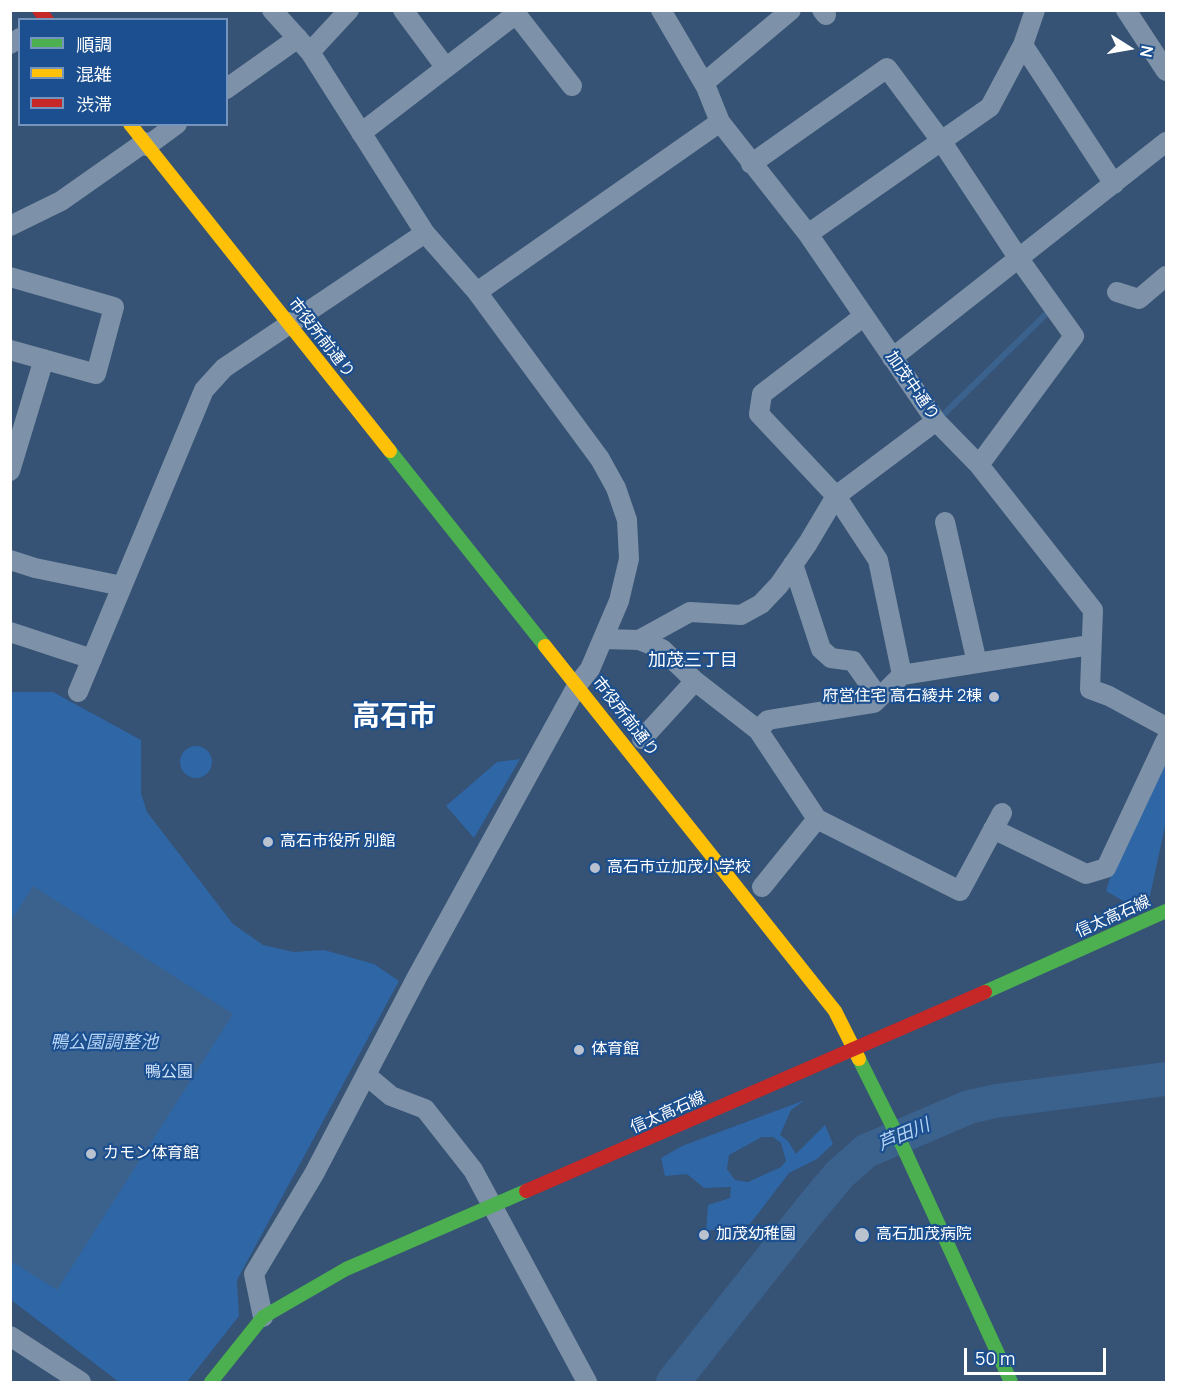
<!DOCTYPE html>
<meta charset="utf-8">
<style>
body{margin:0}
#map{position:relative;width:1177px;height:1393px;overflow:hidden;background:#365274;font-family:Manrope,"Noto Sans JP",sans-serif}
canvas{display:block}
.frame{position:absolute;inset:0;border:12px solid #fff;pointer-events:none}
.legend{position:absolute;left:18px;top:18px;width:210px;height:108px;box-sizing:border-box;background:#1b4f8f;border:2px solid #7695bc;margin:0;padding:8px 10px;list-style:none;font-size:18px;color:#fff}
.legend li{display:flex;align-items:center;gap:12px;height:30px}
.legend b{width:30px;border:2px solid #7695bc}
.north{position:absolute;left:1099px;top:18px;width:60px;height:60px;-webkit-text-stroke:4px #1b4f8f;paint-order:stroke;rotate:101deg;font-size:16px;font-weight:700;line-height:24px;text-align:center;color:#fff}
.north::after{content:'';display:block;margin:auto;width:21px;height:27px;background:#fff;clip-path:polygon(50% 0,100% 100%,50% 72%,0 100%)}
.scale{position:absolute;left:964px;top:1348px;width:142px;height:27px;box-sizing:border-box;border:3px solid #fff;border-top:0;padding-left:8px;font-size:18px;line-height:21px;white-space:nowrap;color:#fff;-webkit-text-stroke:4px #1b4f8f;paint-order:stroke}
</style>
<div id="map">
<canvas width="1177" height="1393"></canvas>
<div class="frame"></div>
<ul class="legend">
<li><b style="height:8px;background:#4caf50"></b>順調</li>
<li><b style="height:8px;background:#ffc107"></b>混雑</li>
<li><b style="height:8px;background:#c62828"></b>渋滞</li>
</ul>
<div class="north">N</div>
<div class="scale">50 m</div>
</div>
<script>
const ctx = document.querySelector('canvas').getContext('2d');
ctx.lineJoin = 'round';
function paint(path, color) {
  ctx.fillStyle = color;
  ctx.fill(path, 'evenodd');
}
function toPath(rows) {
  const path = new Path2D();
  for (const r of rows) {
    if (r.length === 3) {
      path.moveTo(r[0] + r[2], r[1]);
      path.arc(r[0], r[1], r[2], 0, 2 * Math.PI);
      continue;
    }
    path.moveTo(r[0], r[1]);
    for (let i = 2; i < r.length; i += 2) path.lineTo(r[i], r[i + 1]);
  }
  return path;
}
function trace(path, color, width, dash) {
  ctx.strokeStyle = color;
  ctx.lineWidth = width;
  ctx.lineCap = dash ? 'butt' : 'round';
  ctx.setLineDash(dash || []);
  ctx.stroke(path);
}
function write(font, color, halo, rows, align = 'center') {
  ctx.font = font + ' Manrope,"Noto Sans JP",sans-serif';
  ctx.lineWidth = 4.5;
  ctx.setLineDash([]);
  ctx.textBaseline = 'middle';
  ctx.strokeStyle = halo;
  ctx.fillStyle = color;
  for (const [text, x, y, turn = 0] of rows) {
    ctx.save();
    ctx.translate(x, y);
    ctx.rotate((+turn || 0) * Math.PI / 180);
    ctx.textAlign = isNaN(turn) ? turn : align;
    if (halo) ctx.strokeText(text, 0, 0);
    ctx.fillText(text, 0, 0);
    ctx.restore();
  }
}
paint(toPath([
 [10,692,53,692,141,740,141,793,147,812,233,924,263,945,294,952,324,950,374,964,399,981,237,1280,239,1316,187,1382,119,1382,11,1300],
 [196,762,16],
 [1166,757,1166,821,1150,896,1130,905,1106,891,1115,863],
 [520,759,474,838,446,806,497,762],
 [805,1100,791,1110,780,1135,788,1141,796,1154,825,1125,833,1144,817,1159,789,1173,750,1224,706,1231,708,1205,730,1198,731,1187,704,1188,687,1174,665,1176,661,1158,682,1146],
 [762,1137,773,1137,781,1143,786,1161,781,1167,748,1182,735,1180,727,1169,729,1155]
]), '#2f66a5');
paint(toPath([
 [33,886,233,1014,57,1290,11,1261,11,921]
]), '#3b618d');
trace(toPath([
 [941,417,1047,313]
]), '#3b618d', 6);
trace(toPath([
 [673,1382,809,1211,839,1175,866,1151,969,1107,996,1101,1166,1079]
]), '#3b618d', 34);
trace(toPath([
 [403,10,446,68],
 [513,10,572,86],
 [661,10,706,87,720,122,808,234,936,421,979,465,1093,610,1090,689,1109,696,1166,727],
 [822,10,826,15],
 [1126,10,1166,71],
 [10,44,20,38],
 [1023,45,1114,184],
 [310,52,349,10],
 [704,83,791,10],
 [226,89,298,38],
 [361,133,516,14],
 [147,146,177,124],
 [751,164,887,68,942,142,1019,259,1074,336,979,465],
 [10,226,61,201,145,142],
 [808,234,990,107,1023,45,1035,10],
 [10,277,114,307,96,374,10,350],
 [477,292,720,122],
 [1117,292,1139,299,1166,276],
 [864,316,762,394,759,414,836,496,878,560,902,675],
 [892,358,1166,142],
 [10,471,44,359],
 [945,522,977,663],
 [10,560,35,568,122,586],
 [793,564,821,649,831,658,853,661,879,698],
 [10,632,92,659],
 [604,639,639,640,690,612,741,615,761,604,779,585,808,543,836,496,936,421],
 [639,640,662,649,695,681,758,730,817,819,960,891,1002,813],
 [78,692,204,390,224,368,425,233],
 [758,730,768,720,874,703,902,675,1090,645],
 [642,739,695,681],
 [993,829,1086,874,1106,868,1166,740],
 [762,887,817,819],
 [366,1075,391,1096,425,1109,473,1170,587,1382],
 [263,1317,254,1274,314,1174,417,977,578,684,590,669,619,601,629,559,627,520,616,488,600,459,477,292,425,233,310,52,272,10],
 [10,1336,81,1382]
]), '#7d92a8', 20);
trace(toPath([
 [390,451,545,646],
 [985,992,1166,911],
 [859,1059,903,1147,1011,1382],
 [211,1382,263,1317,346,1269,526,1191]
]), '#4caf50', 14);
trace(toPath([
 [130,124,390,451],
 [545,646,835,1011,859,1059]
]), '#ffc107', 14);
trace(toPath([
 [39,10,47,20],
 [526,1191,985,992]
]), '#c62828', 14);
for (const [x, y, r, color] of [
 [994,697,6,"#b9c2ce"],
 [268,842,6,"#b9c2ce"],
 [595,868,6,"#b9c2ce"],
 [579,1050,6,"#b9c2ce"],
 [91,1154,6,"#b9c2ce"],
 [704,1235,6,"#b9c2ce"],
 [862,1235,8,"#b9c2ce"]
]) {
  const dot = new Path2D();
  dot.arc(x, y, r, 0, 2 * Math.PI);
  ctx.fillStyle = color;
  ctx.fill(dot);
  trace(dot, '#1b4f8f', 2);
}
write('16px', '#fff', '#1b4f8f', [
 ["市役所前通り",321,338,52],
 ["加茂中通り",912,386,55],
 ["市役所前通り",625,717,52],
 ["信太高石線",1113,917,-24],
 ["信太高石線",668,1113,-24]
]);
write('16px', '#fff', '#1b4f8f', [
 ["府営住宅 高石綾井 2棟",982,697,"right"],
 ["高石市役所 別館",280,842],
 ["高石市立加茂小学校",607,868],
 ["体育館",591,1050],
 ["カモン体育館",103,1154],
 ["加茂幼稚園",716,1235],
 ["高石加茂病院",876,1235]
], 'left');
write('16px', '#cfe3fa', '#1b4f8f', [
 ["鴨公園",169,1073]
]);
write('18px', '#fff', '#1b4f8f', [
 ["加茂三丁目",693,661]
]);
write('italic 18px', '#b5d3f5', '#1b4f8f', [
 ["鴨公園調整池",104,1043],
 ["芦田川",904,1135,-23]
]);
write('bold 28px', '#fff', '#1b4f8f', [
 ["高石市",394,717]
]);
</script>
